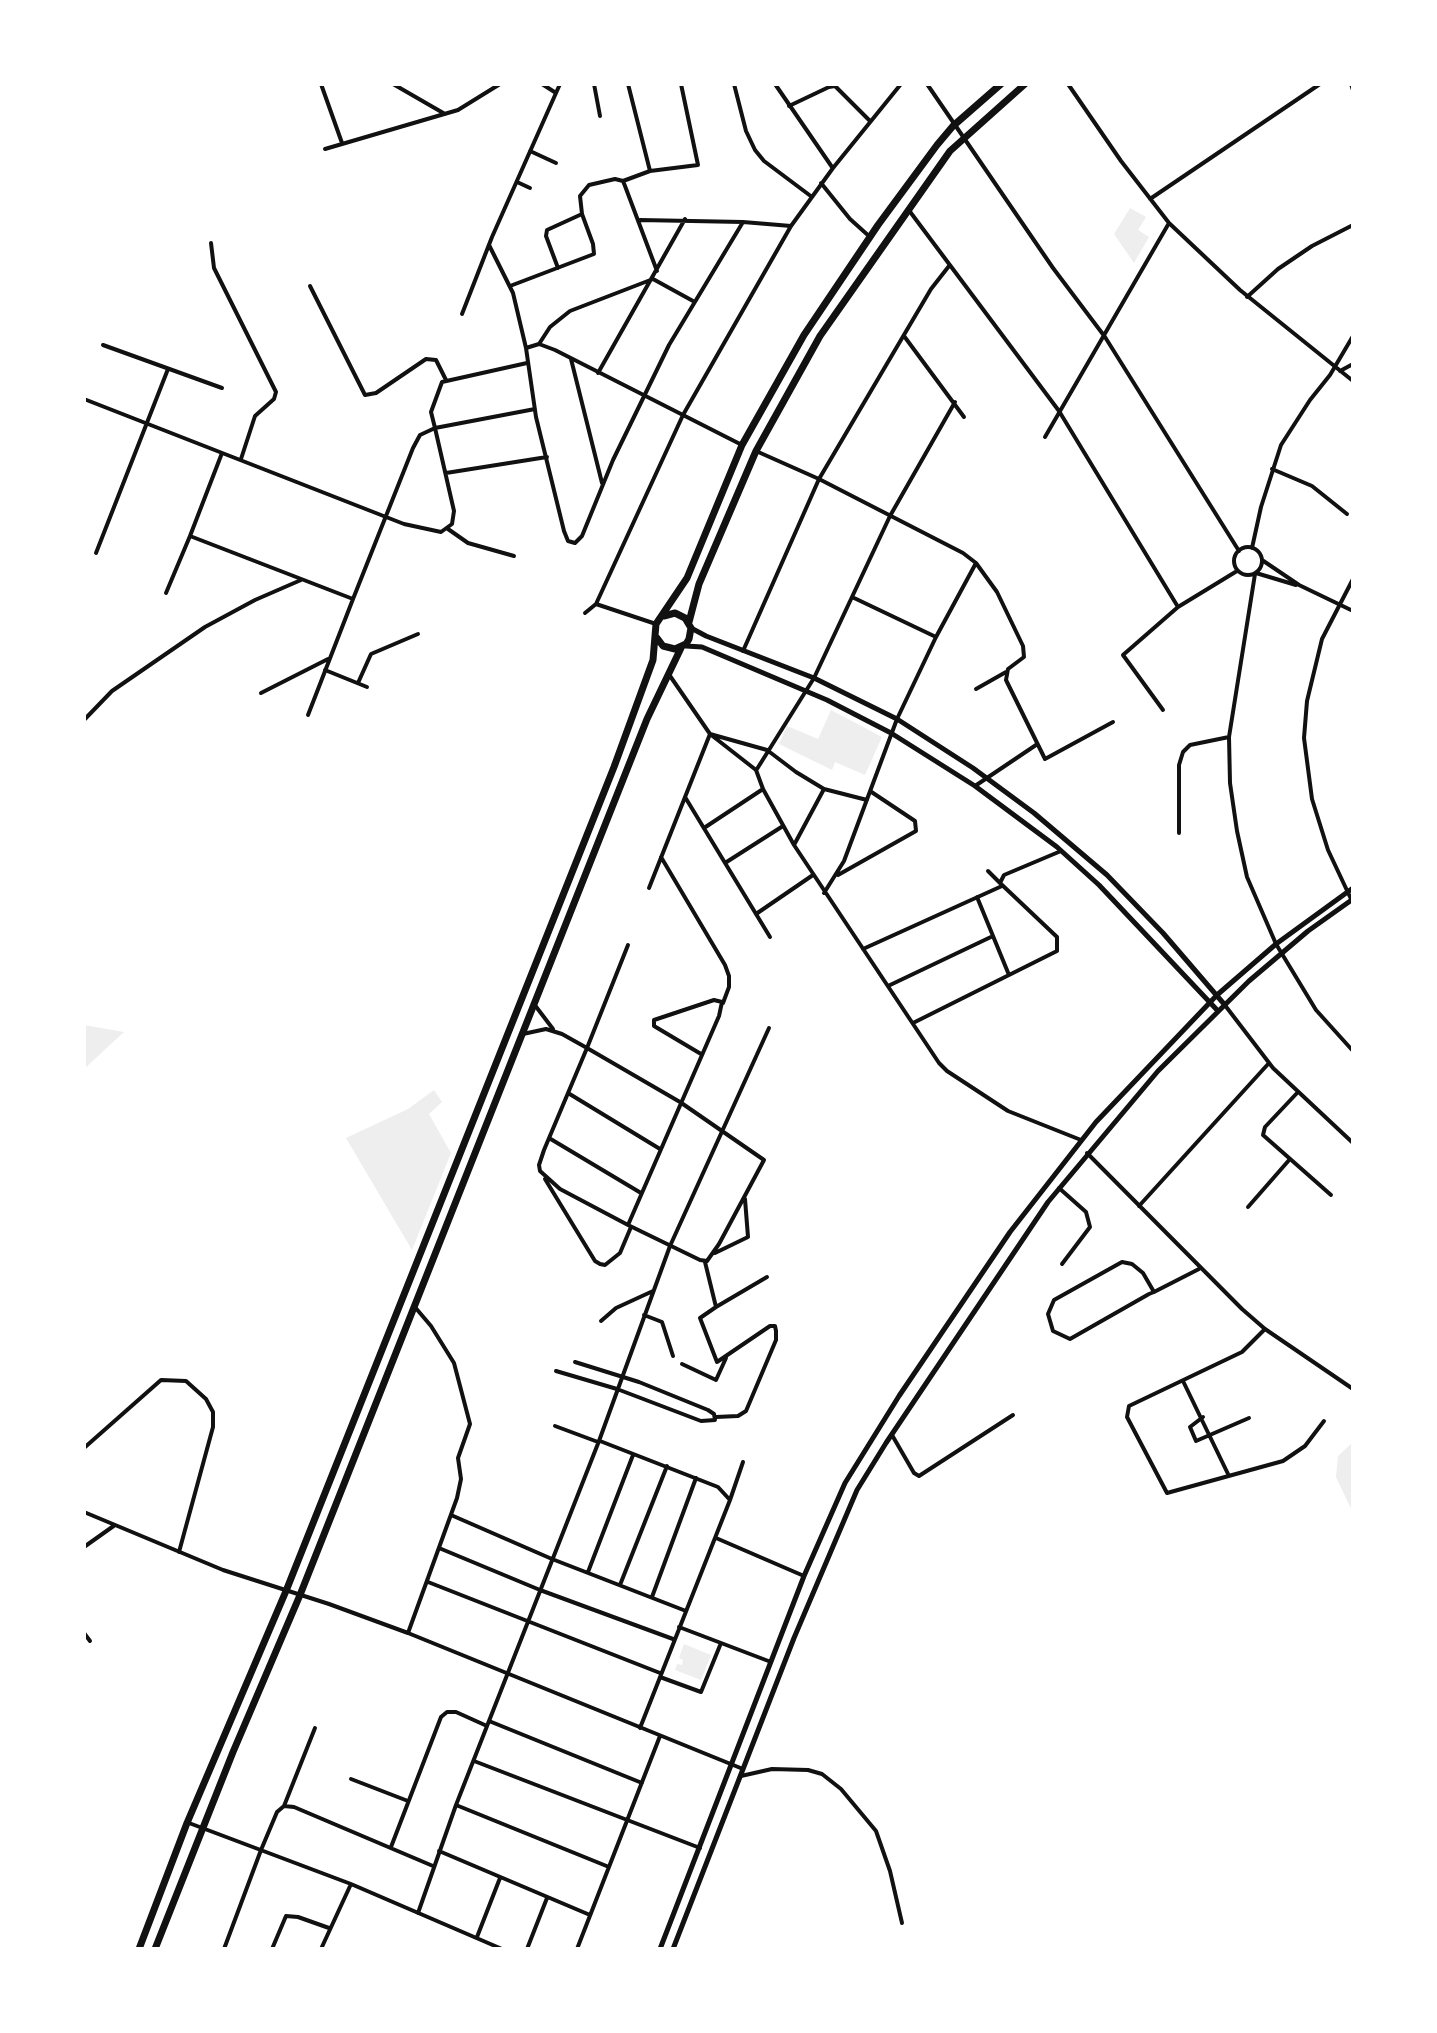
<!DOCTYPE html>
<style>
body{margin:0}
#map{position:relative;width:1437px;height:2033px;overflow:hidden;background:#fff;font-family:"Noto Sans",sans-serif}
canvas{display:block}
.frame{position:absolute;inset:0;border:86px solid #fff;pointer-events:none}
</style>
<div id="map">
<canvas width="1437" height="2033"></canvas>
<div class="frame"></div>
</div>
<script>
const ctx = document.querySelector('canvas').getContext('2d');
ctx.lineJoin = 'round';
function paint(path, color) {
  ctx.fillStyle = color;
  ctx.fill(path, 'evenodd');
}
function toPath(rows) {
  const path = new Path2D();
  for (const r of rows) {
    if (r.length === 3) {
      path.moveTo(r[0] + r[2], r[1]);
      path.arc(r[0], r[1], r[2], 0, 2 * Math.PI);
      continue;
    }
    path.moveTo(r[0], r[1]);
    for (let i = 2; i < r.length; i += 2) path.lineTo(r[i], r[i + 1]);
  }
  return path;
}
function trace(path, color, width, dash) {
  ctx.strokeStyle = color;
  ctx.lineWidth = width;
  ctx.lineCap = dash ? 'butt' : 'round';
  ctx.setLineDash(dash || []);
  ctx.stroke(path);
}
paint(toPath([
 [1130,208,1146,217,1138,230,1149,237,1134,263,1114,234],
 [831,710,882,737,865,775,835,762,832,770,779,744,787,726,818,739],
 [84,1025,124,1032,84,1069],
 [434,1090,442,1102,429,1114,451,1153,412,1250,346,1138,408,1109],
 [1353,1442,1353,1513,1336,1477,1338,1456],
 [684,1644,711,1655,701,1680,675,1670,677,1664,682,1665,683,1660,679,1658]
]), '#eee');
trace(toPath([
 [321,84,342,143],
 [393,84,445,114],
 [542,84,556,93],
 [594,84,600,116],
 [628,84,650,171],
 [734,84,746,131,755,150,764,161,812,197],
 [775,84,832,167],
 [927,84,1053,268,1105,337,1239,551],
 [1068,84,1121,161,1169,223,1240,290,1353,381],
 [1351,84,1353,90],
 [789,106,829,87,835,86,870,121],
 [325,149,458,110,500,84],
 [530,151,556,163],
 [623,181,650,171,698,165,681,84],
 [517,182,530,188],
 [821,183,850,219,870,237],
 [1150,199,1320,84],
 [908,209,1059,411,1178,607],
 [640,220,743,222,791,226],
 [211,243,214,268,276,392,274,399,255,416,241,459],
 [489,245,513,293,526,348,536,417,564,531,568,541,575,543,582,536,613,460,669,345,743,222],
 [558,268,546,236,547,230,582,214],
 [310,286,365,395,376,393,426,359,436,360,446,380],
 [510,286,594,254,593,244,582,214,580,196,589,185,615,179,623,181,625,186,657,271],
 [1247,297,1278,269,1312,246,1353,225],
 [462,314,492,237,560,84],
 [904,336,964,417],
 [539,344,550,327,570,311,653,279,693,301],
 [103,345,222,388],
 [526,348,539,344,555,350,742,445],
 [571,359,602,483],
 [1340,371,1353,364],
 [598,373,685,219],
 [84,399,404,524,441,532,452,524,454,511,435,428,535,409],
 [1045,437,1169,223],
 [756,451,819,479,963,553,976,563,997,592,1023,646,1024,657,1008,669,1006,680,1045,759,1113,722],
 [222,453,190,536,353,599,413,448,420,435,435,428,431,412,442,382,527,363],
 [1272,469,1312,486,1347,514],
 [446,473,547,457],
 [448,529,468,543,514,556],
 [1248,561,14],
 [1252,548,1261,507,1281,445,1310,400,1330,375,1353,336],
 [96,553,168,369],
 [1262,560,1299,585,1353,611],
 [1256,573,1296,585],
 [1255,574,1229,737,1230,783,1237,831,1247,877,1276,944,1316,1010,1353,1051],
 [166,593,190,536],
 [852,597,936,637],
 [585,613,596,604],
 [656,624,596,604,683,415,791,226,833,168,901,84],
 [743,651,819,479,931,289,949,266],
 [325,670,367,687],
 [668,673,710,734,756,770,763,789,794,845,939,1063,947,1071,1008,1111,1081,1140],
 [358,683,371,654,418,634],
 [976,689,1006,672],
 [261,693,328,659],
 [1163,710,1123,655,1178,607,1237,571],
 [308,715,353,599],
 [1353,717,1353,737],
 [84,720,112,691,205,627,255,600,301,580],
 [757,769,814,678,890,516,955,402],
 [975,786,1036,745],
 [685,797,770,937],
 [704,828,763,789],
 [1179,833,1179,765,1183,752,1190,745,1229,737],
 [794,845,824,789,867,800],
 [661,857,725,965,729,976,729,987,723,1003],
 [725,863,783,826],
 [988,871,1000,883],
 [838,875,916,831,915,821,870,791],
 [649,888,710,734,767,750,796,772,824,789],
 [824,893,844,861,897,719,936,637,976,563],
 [977,897,1009,975],
 [1351,899,1328,850,1312,799,1304,738,1307,701,1322,639,1353,579],
 [756,914,813,875],
 [863,949,1002,886],
 [888,986,993,936],
 [534,1004,553,1029],
 [1224,1004,1273,1068,1353,1143],
 [913,1023,1057,951,1057,937,1000,883,1004,875,1061,851],
 [523,1034,546,1029,562,1034,587,1048,680,1102,764,1160,719,1244,707,1261,700,1260,628,1225,560,1189,540,1171,539,1165,544,1150,587,1048,628,945],
 [1298,1092,1265,1127,1263,1135,1331,1195],
 [568,1093,660,1149],
 [549,1138,641,1193],
 [1087,1153,1242,1309,1265,1329,1353,1389],
 [545,1179,595,1261,600,1264,605,1265,620,1253,631,1227],
 [1059,1188,1086,1212,1090,1227,1062,1264],
 [1139,1206,1269,1063],
 [1248,1207,1290,1159],
 [628,1225,719,1016,722,1002,714,1000,654,1020,654,1026,701,1054],
 [715,1253,748,1237,745,1199],
 [705,1262,716,1307,700,1318,717,1362,770,1326,775,1326,776,1331,776,1340,746,1411,738,1416,716,1417],
 [1154,1292,1143,1273,1132,1264,1122,1262,1054,1300,1048,1314,1053,1331,1070,1339,1149,1294,1154,1292,1199,1269],
 [716,1307,767,1277],
 [644,1315,662,1322,673,1356],
 [601,1321,616,1308,653,1291],
 [1265,1329,1242,1352,1129,1406,1127,1417,1167,1493,1283,1461,1305,1446,1324,1421],
 [682,1364,716,1380,726,1358],
 [556,1371,617,1389,701,1421,715,1420,714,1414,708,1410,639,1382,575,1362],
 [1183,1381,1229,1476],
 [1203,1417,1190,1427,1196,1441,1249,1418],
 [555,1426,598,1442],
 [892,1435,914,1473,919,1476,1013,1415],
 [600,1441,718,1487,730,1500,640,1728],
 [84,1448,161,1380,186,1381,206,1399,213,1412,213,1427,179,1552],
 [730,1500,743,1462],
 [84,1512,223,1570,329,1604,408,1633,457,1498,461,1479,458,1458,470,1424,454,1363,431,1326,414,1306],
 [451,1515,552,1559,686,1611],
 [716,1538,804,1576],
 [84,1547,115,1525],
 [439,1548,540,1590,673,1639],
 [588,1572,633,1455],
 [428,1582,660,1673],
 [620,1585,667,1466],
 [652,1597,696,1478],
 [679,1627,771,1662],
 [84,1633,90,1641],
 [408,1633,743,1769],
 [660,1677,701,1692,721,1643],
 [489,1721,642,1783],
 [474,1761,700,1848],
 [741,1776,772,1769,808,1770,822,1774,841,1789,876,1831,890,1871,902,1923],
 [351,1779,408,1801],
 [456,1805,609,1867],
 [284,1806,315,1728],
 [189,1823,351,1884,502,1949],
 [391,1847,441,1717,447,1712,456,1712,487,1726],
 [439,1851,590,1915],
 [418,1913,456,1805,599,1441,670,1246,769,1028],
 [477,1937,500,1878],
 [224,1949,261,1850,277,1812,284,1806,294,1807,433,1866],
 [272,1949,286,1916,298,1917,329,1928],
 [321,1949,351,1884],
 [527,1949,547,1898],
 [577,1949,660,1736]
]), '#111', 4);
trace(toPath([
 [691,628,706,636,814,678,897,719,973,768,1034,813,1107,875,1163,933,1224,1004],
 [686,646,702,647,827,700,891,733,975,786,1057,847,1099,885,1218,1011],
 [660,1949,804,1576,845,1483,899,1396,1010,1232,1096,1122,1217,995,1276,944,1353,888],
 [673,1949,794,1638,857,1490,886,1443,1048,1202,1158,1071,1249,981,1308,931,1353,899]
]), '#111', 5);
trace(toPath([
 [689,622,699,584,756,451,820,336,950,151,1025,84],
 [657,638,663,646,675,649,686,644,689,639,691,628,685,618,675,613,664,616],
 [139,1949,187,1823,286,1591,614,767,653,660,656,624,687,578,742,445,804,335,878,225,937,145,953,126,1001,84],
 [155,1949,233,1752,300,1595,647,719,681,648]
]), '#111', 7);
</script>
